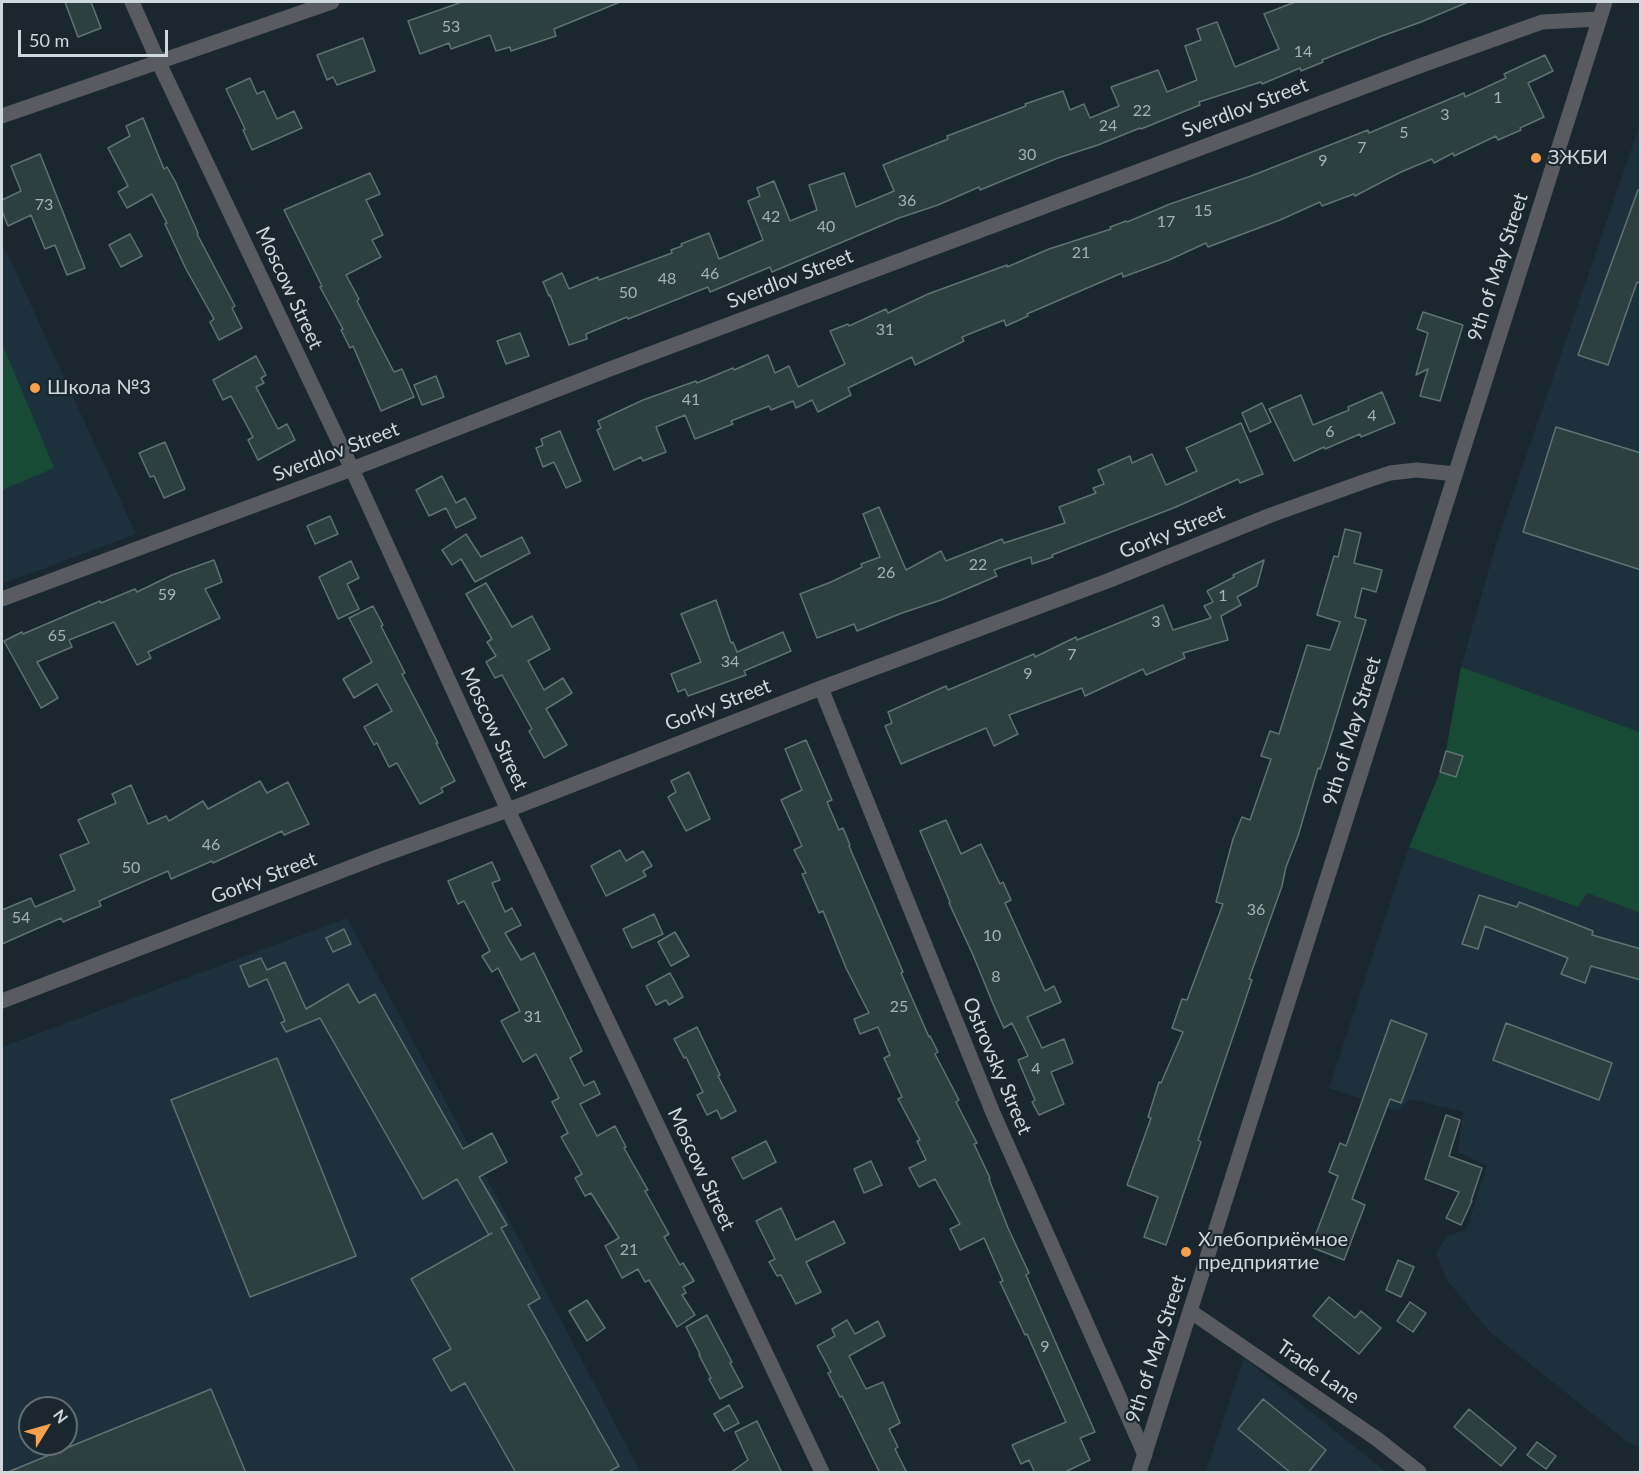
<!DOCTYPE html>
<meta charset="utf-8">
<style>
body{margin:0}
#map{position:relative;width:1642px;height:1474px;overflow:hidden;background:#1a272e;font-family:Lato,sans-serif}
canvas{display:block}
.frame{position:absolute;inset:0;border:3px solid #cfd8dc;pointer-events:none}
.north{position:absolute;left:18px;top:1396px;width:60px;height:60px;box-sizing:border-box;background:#1a272e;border:2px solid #626e74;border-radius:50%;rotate:53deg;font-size:16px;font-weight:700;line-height:24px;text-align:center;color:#cfd8dc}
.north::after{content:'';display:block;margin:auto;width:21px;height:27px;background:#f9a04d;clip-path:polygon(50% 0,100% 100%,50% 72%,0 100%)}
.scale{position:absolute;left:18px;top:30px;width:150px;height:27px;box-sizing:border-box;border:3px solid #cfd8dc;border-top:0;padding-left:8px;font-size:18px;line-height:21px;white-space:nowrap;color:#cfd8dc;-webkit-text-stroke:4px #1a272e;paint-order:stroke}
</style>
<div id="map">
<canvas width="1642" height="1474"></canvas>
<div class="frame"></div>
<div class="north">N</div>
<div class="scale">50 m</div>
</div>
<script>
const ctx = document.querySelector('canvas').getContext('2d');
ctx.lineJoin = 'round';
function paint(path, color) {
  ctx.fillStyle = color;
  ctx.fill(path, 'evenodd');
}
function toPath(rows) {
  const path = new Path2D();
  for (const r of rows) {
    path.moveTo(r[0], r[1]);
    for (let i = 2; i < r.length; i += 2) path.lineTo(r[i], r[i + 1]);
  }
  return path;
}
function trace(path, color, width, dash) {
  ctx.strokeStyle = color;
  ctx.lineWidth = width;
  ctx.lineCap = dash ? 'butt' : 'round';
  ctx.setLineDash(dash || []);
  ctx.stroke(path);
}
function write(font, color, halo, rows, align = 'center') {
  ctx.font = font + ' Lato,sans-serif';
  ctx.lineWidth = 4.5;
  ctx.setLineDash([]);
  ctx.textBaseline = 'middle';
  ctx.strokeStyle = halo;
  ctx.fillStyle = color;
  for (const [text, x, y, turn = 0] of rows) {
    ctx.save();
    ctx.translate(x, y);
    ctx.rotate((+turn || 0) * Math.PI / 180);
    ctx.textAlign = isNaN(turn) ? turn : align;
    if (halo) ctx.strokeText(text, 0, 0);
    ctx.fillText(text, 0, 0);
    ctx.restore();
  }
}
paint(toPath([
 [1640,124,1640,732,1461,667,1496,544],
 [2,242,136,534,2,584],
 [1409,847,1578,907,1587,893,1640,913,1640,1449,1624,1439,1490,1332,1447,1280,1436,1253,1447,1236,1466,1230,1487,1166,1458,1152,1463,1112,1410,1099,1398,1111,1329,1088],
 [347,918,508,1218,640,1472,2,1472,2,1047],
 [30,1408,66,1408,66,1444,30,1444],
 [1244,1358,1386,1472,1206,1472]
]), '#1d313c');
paint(toPath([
 [2,343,54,468,2,490],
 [1461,667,1640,732,1640,913,1587,893,1578,907,1409,847,1440,772,1456,777,1462,756,1446,751]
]), '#184b36');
const building = toPath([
 [65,2,91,2,101,28,78,37,65,2],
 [462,2,620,2,554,29,556,36,511,51,510,47,496,51,490,35,451,49,449,43,420,54,408,21,462,2],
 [1295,2,1468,2,1421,22,1382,36,1322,60,1323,62,1301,71,1300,68,1262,84,1261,82,1199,102,1200,105,1141,129,1140,128,1098,145,1058,158,980,190,979,187,938,205,899,218,772,272,770,267,710,292,708,287,628,319,627,317,586,334,587,339,569,345,550,295,549,296,543,282,562,273,569,289,598,277,599,280,672,253,671,250,682,246,681,244,709,233,719,259,763,240,748,201,760,196,757,188,774,181,790,221,817,210,809,185,844,173,856,207,894,191,883,165,948,139,947,136,1026,106,1025,104,1063,91,1070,110,1084,104,1090,118,1119,106,1111,87,1158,70,1167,92,1197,80,1185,46,1201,40,1197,29,1217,22,1235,67,1279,49,1264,14,1295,2],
 [363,38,375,71,337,85,333,77,327,80,317,55,363,38],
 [1545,55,1553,71,1528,83,1544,117,1520,128,1521,130,1498,140,1496,136,1454,156,1453,153,1434,163,1432,159,1401,172,1355,196,1354,194,1322,206,1320,202,1280,220,1208,247,1206,243,1169,260,1123,277,1122,273,1027,314,1028,316,1006,326,1004,320,962,337,964,341,915,365,912,357,848,388,851,395,818,412,812,400,796,408,793,401,771,410,769,406,731,421,733,424,695,439,685,415,656,427,666,452,643,461,641,457,614,470,597,430,601,428,598,421,643,400,696,381,697,383,733,368,734,370,768,355,775,373,789,366,798,387,845,364,830,331,848,324,849,326,886,309,888,313,928,294,1007,265,1007,267,1049,249,1111,229,1110,227,1126,221,1127,222,1170,204,1251,176,1368,130,1369,133,1464,93,1465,97,1506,78,1504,74,1545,55],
 [250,78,257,94,264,91,277,119,294,111,302,128,252,150,243,130,245,129,226,89,250,78],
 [143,118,164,169,167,167,175,181,198,233,197,234,235,306,232,308,242,328,219,340,210,322,214,319,186,269,165,224,167,223,152,194,127,208,118,192,128,186,108,148,130,136,126,126,143,118],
 [40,154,85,268,67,275,55,245,45,249,31,215,8,226,2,211,2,200,21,191,11,166,40,154],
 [370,173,380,194,366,200,383,235,372,240,381,257,346,275,359,299,357,301,394,372,402,369,414,397,381,411,353,346,350,348,341,330,343,329,320,287,322,286,284,210,370,173],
 [1638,190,1641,191,1641,284,1637,282,1608,365,1578,355,1638,190],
 [130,234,142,256,121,267,109,245,130,234],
 [1423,312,1463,325,1440,401,1420,396,1428,369,1416,375,1428,333,1417,329,1423,312],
 [520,333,529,356,506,364,497,341,520,333],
 [256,356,266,375,261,378,264,383,256,387,278,429,287,424,295,440,258,460,248,440,253,437,231,396,223,400,213,380,256,356],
 [436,376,444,397,422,405,414,385,436,376],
 [1382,392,1395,423,1361,437,1360,434,1325,449,1324,447,1294,461,1269,409,1301,395,1313,425,1349,410,1348,407,1382,392],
 [1262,403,1271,422,1250,432,1242,413,1262,403],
 [1241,423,1263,474,1240,483,1238,479,1176,507,1052,555,1053,557,1032,564,1031,557,994,570,997,576,941,600,902,613,857,631,854,624,817,638,800,594,831,582,862,567,861,564,880,557,863,514,879,507,906,570,941,551,946,561,1002,539,1004,543,1065,523,1059,507,1096,493,1093,488,1104,484,1098,470,1130,456,1132,463,1152,454,1166,485,1197,471,1186,448,1241,423],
 [1556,427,1641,453,1641,570,1523,532,1556,427],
 [560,431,581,481,566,488,554,462,543,467,536,448,543,445,541,439,560,431],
 [165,442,185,489,164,498,154,476,150,477,139,453,165,442],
 [442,476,456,503,465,498,476,518,456,528,446,508,429,516,416,490,442,476],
 [330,516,338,534,315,544,307,526,330,516],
 [1345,529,1361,533,1354,563,1382,570,1376,592,1362,588,1355,617,1366,620,1326,751,1320,769,1318,768,1298,836,1286,867,1282,886,1249,979,1252,980,1198,1140,1201,1142,1166,1245,1144,1237,1158,1197,1127,1185,1151,1118,1148,1117,1159,1082,1161,1083,1183,1032,1172,1028,1182,999,1187,1000,1223,904,1216,902,1233,839,1242,817,1250,820,1271,759,1261,756,1270,731,1279,734,1307,645,1330,650,1340,622,1317,615,1334,556,1338,557,1345,529],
 [466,534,481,557,522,537,530,553,475,582,461,559,452,565,442,550,466,534],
 [214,560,222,582,205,589,220,618,148,652,151,658,137,665,114,622,69,640,72,647,37,662,58,698,41,708,4,641,22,632,23,634,100,601,101,603,135,589,137,592,172,575,214,560],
 [1264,560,1257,586,1237,597,1241,605,1221,616,1228,640,1183,653,1185,658,1146,675,1143,669,1085,696,1082,688,1009,715,1018,734,994,746,986,728,901,764,885,726,892,723,888,712,946,686,948,690,1034,654,1035,657,1076,637,1077,640,1163,605,1173,630,1211,618,1204,606,1213,602,1207,591,1234,577,1233,575,1264,560],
 [351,561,359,578,347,584,359,609,338,619,319,577,351,561],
 [486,583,512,627,532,616,550,649,528,661,544,690,563,678,572,693,546,709,567,745,544,758,529,731,532,729,502,675,495,678,486,662,496,656,487,642,492,639,466,594,486,583],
 [716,600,731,643,733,642,737,652,783,632,791,651,744,671,746,675,688,696,685,689,678,692,671,674,701,662,681,614,716,600],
 [373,606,383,625,381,626,405,673,402,674,438,743,436,743,455,781,441,788,443,792,420,804,397,763,389,767,377,743,374,745,364,727,392,711,377,684,354,698,343,679,372,662,349,618,373,606],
 [806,740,832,800,827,802,839,830,843,828,850,845,849,846,903,972,901,973,929,1037,930,1036,938,1052,935,1054,959,1100,956,1102,977,1143,974,1144,990,1178,989,1179,1008,1228,1029,1273,1026,1275,1095,1432,1080,1438,1090,1460,1063,1473,1035,1473,1029,1460,1021,1464,1012,1445,1066,1422,1027,1334,1025,1335,1000,1282,1003,1281,984,1238,960,1250,950,1229,960,1224,935,1179,919,1187,909,1168,926,1160,917,1141,920,1140,898,1099,902,1097,884,1058,890,1055,878,1027,860,1034,854,1019,869,1013,846,968,823,911,819,913,802,874,806,873,794,850,802,846,781,800,802,790,785,749,806,740],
 [1446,751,1463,756,1456,777,1440,772,1446,751],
 [689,772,710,819,686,831,668,797,676,792,671,781,689,772],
 [260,781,267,793,288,782,309,824,284,835,282,831,213,863,212,861,171,879,168,871,99,901,101,906,63,922,61,918,2,944,2,910,31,898,35,907,75,890,60,855,89,843,78,820,116,803,112,794,131,785,148,824,166,816,169,821,203,801,208,809,260,781],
 [946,820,961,854,981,844,1000,884,1003,882,1011,900,1005,903,1045,991,1054,986,1061,1002,1027,1017,1042,1048,1064,1039,1073,1063,1051,1072,1064,1104,1039,1115,1032,1102,1035,1100,1018,1060,1028,1056,1012,1023,1004,1028,996,1011,973,955,949,903,950,902,920,831,946,820],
 [620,850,626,861,643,851,652,866,643,871,646,876,606,896,591,866,620,850],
 [492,862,500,880,492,883,505,912,512,908,521,925,505,933,521,960,534,953,582,1051,570,1058,584,1086,594,1081,600,1094,580,1104,597,1136,615,1126,626,1147,624,1148,648,1190,645,1191,669,1234,664,1237,680,1265,683,1263,694,1281,683,1287,686,1293,682,1295,695,1315,677,1327,649,1280,645,1282,638,1269,622,1278,605,1246,619,1238,591,1193,585,1196,575,1178,582,1174,561,1137,568,1133,552,1102,559,1098,536,1054,523,1062,501,1021,520,1011,498,968,492,972,482,956,490,951,464,901,458,904,448,881,492,862],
 [1479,895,1517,907,1519,902,1593,931,1592,935,1641,949,1641,980,1591,966,1585,983,1561,974,1568,958,1485,926,1478,949,1462,944,1479,895],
 [654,914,663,934,632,948,623,929,654,914],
 [344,929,351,944,333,952,326,938,344,929],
 [675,932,689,956,671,966,658,942,675,932],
 [261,958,267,970,285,962,306,1009,348,984,359,1003,375,994,463,1149,492,1133,507,1162,479,1177,507,1225,501,1228,540,1298,528,1305,619,1466,607,1473,516,1473,465,1383,451,1391,433,1359,451,1349,411,1279,492,1233,489,1235,457,1179,423,1199,320,1018,286,1032,281,1023,285,1021,267,979,249,987,240,966,261,958],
 [670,973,683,997,669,1005,666,1000,656,1005,646,986,670,973],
 [1391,1020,1427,1034,1401,1103,1390,1099,1352,1199,1365,1205,1344,1260,1311,1247,1338,1176,1329,1172,1340,1143,1346,1146,1391,1020],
 [1506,1023,1612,1063,1599,1100,1493,1060,1506,1023],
 [697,1027,720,1075,718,1076,736,1111,721,1119,717,1110,707,1115,697,1095,703,1092,686,1057,684,1058,674,1039,697,1027],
 [277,1058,356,1256,250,1297,171,1100,277,1058],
 [1446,1115,1460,1120,1449,1156,1482,1168,1471,1201,1472,1201,1461,1225,1446,1218,1459,1192,1425,1179,1446,1115],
 [766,1141,776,1162,743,1179,732,1158,766,1141],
 [871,1161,882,1185,864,1193,854,1169,871,1161],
 [781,1208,796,1240,834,1221,845,1243,806,1262,821,1292,796,1304,781,1275,777,1276,769,1262,775,1259,756,1221,781,1208],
 [1398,1260,1414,1267,1401,1297,1386,1290,1398,1260],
 [1329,1297,1355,1318,1361,1311,1381,1328,1359,1354,1313,1316,1329,1297],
 [587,1300,605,1328,587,1341,569,1311,587,1300],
 [1410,1302,1426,1313,1413,1332,1397,1321,1410,1302],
 [707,1315,732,1362,730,1363,743,1387,720,1399,709,1379,711,1378,699,1355,700,1354,686,1327,707,1315],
 [847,1320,855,1334,878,1321,885,1336,849,1356,866,1389,883,1382,900,1423,889,1429,898,1447,895,1449,907,1473,880,1473,842,1396,840,1397,828,1373,831,1372,817,1346,835,1336,832,1329,847,1320],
 [211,1389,246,1473,8,1473,8,1472,211,1389],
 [1263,1399,1326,1450,1308,1473,1291,1473,1238,1429,1263,1399],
 [729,1405,739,1423,724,1431,714,1414,729,1405],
 [1469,1409,1516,1448,1501,1466,1454,1427,1469,1409],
 [757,1421,782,1473,730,1473,748,1460,735,1432,757,1421],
 [1537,1442,1556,1456,1546,1469,1527,1455,1537,1442]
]);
paint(building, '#2d3f3f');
trace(building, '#607373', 1.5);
trace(toPath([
 [132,2,159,63,352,469,508,810,822,1472],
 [2,116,332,2],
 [2,599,352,469,610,369,1425,64,1542,22,1599,19],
 [821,688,993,1113,1145,1455],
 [2,1001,380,856,508,810,821,688,1110,580,1271,515,1363,482,1390,473,1417,470,1455,474],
 [1190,1311,1377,1439,1419,1472],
 [1139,1472,1605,2]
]), '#595b61', 15);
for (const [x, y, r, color] of [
 [1536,158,6,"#f9a04d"],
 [35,388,6,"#f9a04d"],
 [1186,1252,6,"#f9a04d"]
]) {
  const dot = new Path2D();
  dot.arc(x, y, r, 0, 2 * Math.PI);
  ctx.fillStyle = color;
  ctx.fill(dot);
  trace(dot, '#1a272e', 2);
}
write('16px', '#a6b2b5', null, [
 ["53",451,27],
 ["14",1303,52],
 ["1",1498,98],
 ["22",1142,111],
 ["3",1445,115],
 ["24",1108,126],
 ["5",1404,133],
 ["7",1362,148],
 ["30",1027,155],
 ["9",1323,161],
 ["36",907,201],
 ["73",44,205],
 ["15",1203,211],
 ["42",771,217],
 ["17",1166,222],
 ["40",826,227],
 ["21",1081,253],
 ["46",710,274],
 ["48",667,279],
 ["50",628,293],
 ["31",885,330],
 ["41",691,400],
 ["4",1372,416],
 ["6",1330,432],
 ["22",978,565],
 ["26",886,573],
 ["59",167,595],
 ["1",1223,596],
 ["3",1156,622],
 ["65",57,636],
 ["7",1072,655],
 ["34",730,662],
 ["9",1028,674],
 ["46",211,845],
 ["50",131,868],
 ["36",1256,910],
 ["54",21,918],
 ["10",992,936],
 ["8",996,977],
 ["25",899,1007],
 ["31",533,1017],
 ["4",1036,1069],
 ["21",629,1250],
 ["9",1045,1347]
]);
write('20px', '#cfd8dc', '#1a272e', [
 ["Sverdlov Street",1245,108,-21],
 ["9th of May Street",1498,267,-72],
 ["Sverdlov Street",790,279,-21],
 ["Moscow Street",289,288,65],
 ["Sverdlov Street",336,452,-21],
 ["Gorky Street",1172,532,-22],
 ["Gorky Street",718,705,-21],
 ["Moscow Street",494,729,65],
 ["9th of May Street",1352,731,-73],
 ["Gorky Street",264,878,-21],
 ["Ostrovsky Street",997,1066,67],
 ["Moscow Street",701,1169,65],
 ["9th of May Street",1156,1349,-72],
 ["Trade Lane",1318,1372,35]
]);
write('20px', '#cfd8dc', '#1a272e', [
 ["ЗЖБИ",1548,158],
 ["Школа №3",47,388],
 ["Хлебоприёмное",1198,1240],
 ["предприятие",1198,1263]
], 'left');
</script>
